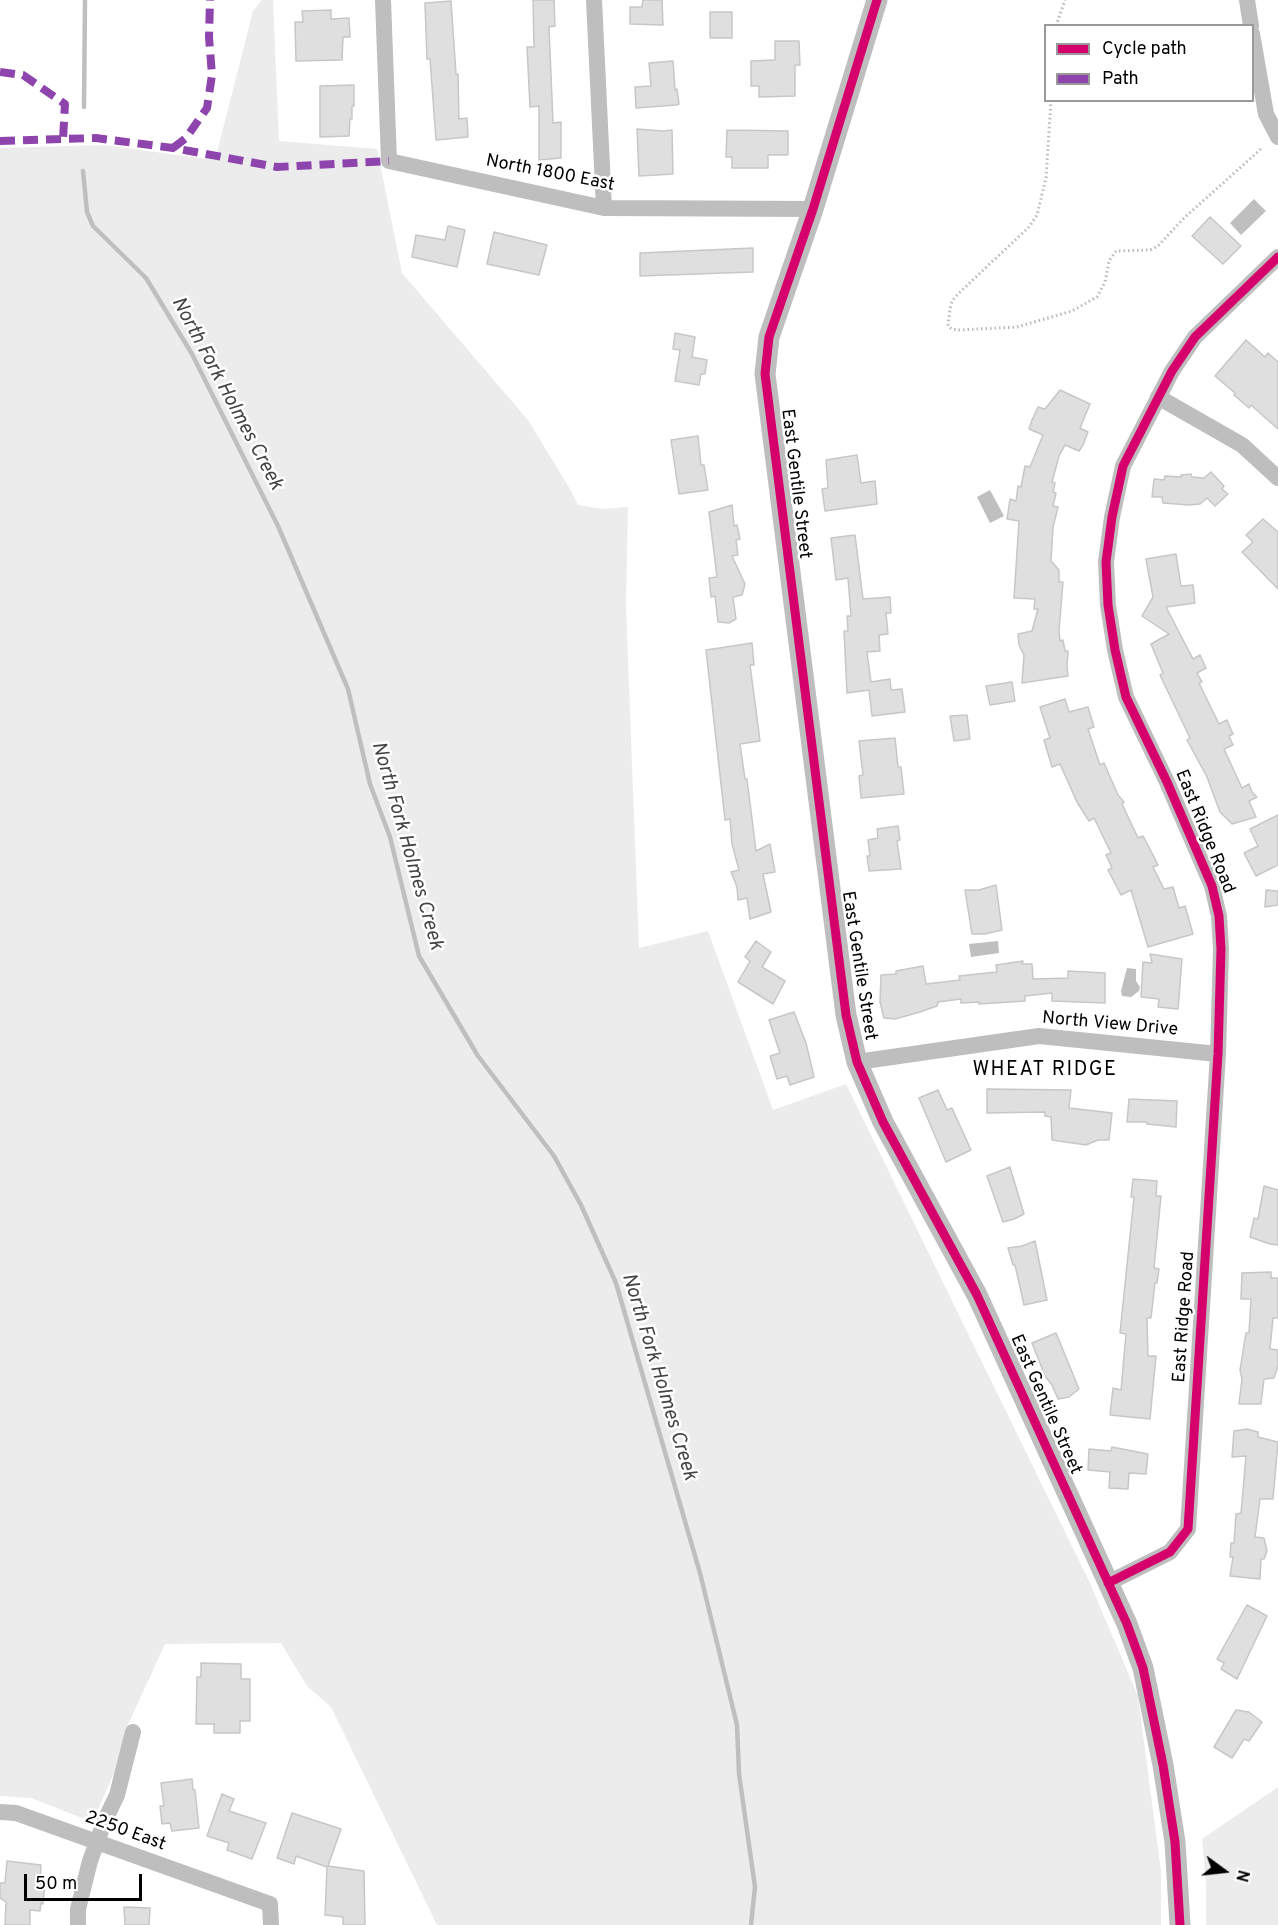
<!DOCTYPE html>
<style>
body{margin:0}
#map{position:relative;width:1278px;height:1925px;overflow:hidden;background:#fff;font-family:Overpass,sans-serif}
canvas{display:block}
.legend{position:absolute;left:1044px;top:24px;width:210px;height:78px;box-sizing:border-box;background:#fff;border:2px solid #999;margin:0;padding:8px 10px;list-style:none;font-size:18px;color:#000}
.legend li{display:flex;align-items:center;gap:12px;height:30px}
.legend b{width:30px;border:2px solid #999}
.north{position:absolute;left:1194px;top:1841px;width:60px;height:60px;-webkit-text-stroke:4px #fff;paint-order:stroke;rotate:105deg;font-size:16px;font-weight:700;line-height:24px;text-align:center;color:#000}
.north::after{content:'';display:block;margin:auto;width:21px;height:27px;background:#000;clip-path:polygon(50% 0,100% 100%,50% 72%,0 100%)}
.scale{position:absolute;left:24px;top:1874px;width:118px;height:27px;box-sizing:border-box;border:3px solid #000;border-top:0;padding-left:8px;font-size:18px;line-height:21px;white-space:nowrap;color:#000;-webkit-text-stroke:4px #fff;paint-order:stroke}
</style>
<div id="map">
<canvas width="1278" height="1925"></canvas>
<ul class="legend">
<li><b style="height:8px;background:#d6006c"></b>Cycle path</li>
<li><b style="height:8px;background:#8e44ad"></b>Path</li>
</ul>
<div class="north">N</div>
<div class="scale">50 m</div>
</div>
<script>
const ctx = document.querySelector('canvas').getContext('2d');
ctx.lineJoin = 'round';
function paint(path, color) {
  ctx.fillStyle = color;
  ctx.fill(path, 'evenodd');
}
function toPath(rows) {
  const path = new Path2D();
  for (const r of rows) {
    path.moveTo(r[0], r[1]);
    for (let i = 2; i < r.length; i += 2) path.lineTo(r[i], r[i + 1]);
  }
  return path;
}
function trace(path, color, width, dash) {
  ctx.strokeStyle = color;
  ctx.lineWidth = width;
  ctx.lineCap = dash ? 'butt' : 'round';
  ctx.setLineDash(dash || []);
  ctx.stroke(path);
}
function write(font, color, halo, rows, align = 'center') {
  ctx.font = font + ' Overpass,sans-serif';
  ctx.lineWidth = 5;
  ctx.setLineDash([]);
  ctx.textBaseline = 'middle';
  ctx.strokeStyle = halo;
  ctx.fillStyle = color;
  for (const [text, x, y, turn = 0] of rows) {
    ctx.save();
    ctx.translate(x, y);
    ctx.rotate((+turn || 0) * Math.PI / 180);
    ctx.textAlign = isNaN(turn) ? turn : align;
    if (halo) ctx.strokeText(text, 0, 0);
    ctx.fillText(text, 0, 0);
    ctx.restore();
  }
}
paint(toPath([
 [262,0,273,0,279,141,377,149,402,273,528,420,570,489,578,505,602,509,628,507,626,605,639,948,708,931,773,1110,846,1084,1089,1581,1138,1696,1161,1871,1161,1925,437,1925,331,1707,307,1686,281,1643,165,1644,127,1727,118,1764,96,1814,82,1818,31,1798,0,1796,0,148,104,145,215,160,253,11],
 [1278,1787,1278,1925,1206,1925,1206,1884,1202,1839]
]), '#ececec');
paint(toPath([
 [1254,199,1266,211,1241,235,1230,223],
 [990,490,1004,516,990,523,977,497],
 [998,941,999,953,971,957,969,944],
 [1127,968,1136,969,1136,981,1140,987,1139,991,1131,997,1122,996,1121,991]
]), '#bfbfbf');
trace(toPath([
 [84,107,85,0],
 [83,171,87,212,93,226,146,278,192,354,278,526,348,689,370,784,390,837,419,956,478,1056,554,1156,581,1205,616,1283,700,1573,737,1725,739,1774,755,1887,751,1925]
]), '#bfbfbf', 4.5);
const building = toPath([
 [533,0,554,0,555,26,549,27,553,123,561,122,561,158,539,160,539,106,530,107,527,47,534,47,533,0],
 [643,0,662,0,663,25,630,24,630,7,642,7,643,0],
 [451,1,456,74,458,74,459,119,467,118,468,137,436,140,430,59,427,59,425,3,451,1],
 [331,10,331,19,349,18,350,37,343,37,342,60,296,61,295,22,303,22,302,11,331,10],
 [710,12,732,12,732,38,710,38,710,12],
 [775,41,799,41,800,65,795,65,795,96,759,97,759,86,751,86,751,61,775,60,775,41],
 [673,61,675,90,677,89,679,104,676,105,636,108,635,87,651,86,649,63,673,61],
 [354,85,354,106,352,106,352,119,350,119,349,136,320,137,320,86,354,85],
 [637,129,663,131,672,130,673,174,639,176,637,129],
 [727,130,788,131,788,155,768,155,768,168,732,168,732,157,726,157,727,130],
 [1210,217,1241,246,1223,264,1192,236,1210,217],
 [448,226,465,230,457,267,412,257,416,235,445,240,448,226],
 [494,232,547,245,539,275,487,264,494,232],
 [753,248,753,272,640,276,640,253,753,248],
 [675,333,695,337,692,357,707,360,705,374,701,374,699,385,675,381,680,350,673,349,675,333],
 [1246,340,1265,357,1268,353,1278,362,1278,429,1251,405,1249,408,1234,395,1235,393,1215,376,1246,340],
 [1060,390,1090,404,1080,428,1088,432,1083,445,1079,451,1065,445,1059,456,1052,482,1055,483,1053,492,1056,493,1053,506,1058,507,1053,527,1051,561,1059,570,1059,582,1063,582,1059,631,1060,641,1063,640,1065,651,1068,651,1067,666,1068,676,1022,683,1024,655,1019,645,1018,634,1032,631,1038,609,1034,609,1035,599,1014,598,1019,521,1007,519,1010,499,1016,501,1018,486,1021,487,1025,466,1030,467,1043,435,1029,429,1032,420,1038,407,1045,409,1060,390],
 [698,436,701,465,704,465,708,490,679,494,671,440,698,436],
 [857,455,861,483,875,481,877,504,825,511,822,489,828,488,826,460,857,455],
 [1211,472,1224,486,1222,489,1228,494,1215,506,1207,498,1200,504,1189,505,1163,503,1162,497,1152,497,1154,479,1164,480,1165,476,1181,477,1181,475,1191,474,1192,477,1204,478,1211,472],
 [732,505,734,526,737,525,740,539,736,540,738,555,732,556,745,584,742,595,733,597,736,619,729,623,718,622,715,596,711,597,709,578,717,577,709,512,732,505],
 [1263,519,1278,532,1278,589,1242,552,1253,542,1246,535,1263,519],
 [855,535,863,599,890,597,891,613,886,613,888,634,879,635,880,651,867,652,871,682,890,679,891,690,902,689,905,712,872,716,869,690,847,693,844,631,848,631,847,616,851,616,848,578,836,580,831,538,855,535],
 [1176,554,1181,586,1193,585,1195,603,1166,607,1193,659,1200,655,1206,668,1197,673,1202,682,1199,683,1219,724,1227,720,1233,734,1229,736,1233,745,1224,749,1242,788,1249,784,1252,792,1257,797,1249,801,1256,817,1232,824,1220,812,1207,777,1187,740,1190,738,1160,675,1163,673,1151,644,1169,634,1142,616,1153,597,1146,559,1176,554],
 [752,643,754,665,750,665,760,741,740,744,745,779,747,779,756,851,770,844,775,872,763,874,771,912,750,919,747,898,738,900,737,887,731,872,739,870,732,844,730,819,725,820,706,650,752,643],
 [1012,682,1015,701,990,705,986,686,1012,682],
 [1065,699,1069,712,1088,707,1094,727,1088,729,1100,765,1104,763,1118,795,1124,802,1122,804,1138,838,1143,836,1150,849,1158,865,1153,867,1164,889,1173,887,1179,908,1185,906,1193,934,1148,947,1131,890,1121,895,1108,870,1112,868,1106,855,1111,853,1094,818,1089,821,1077,802,1060,764,1052,767,1044,740,1050,738,1040,707,1065,699],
 [967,715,970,739,954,741,950,716,967,715],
 [895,738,898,767,901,767,904,794,861,798,859,776,863,775,859,741,895,738],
 [1278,815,1278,865,1256,876,1244,853,1258,846,1250,829,1278,815],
 [898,826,900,840,897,841,901,869,869,871,867,856,870,856,868,840,878,838,877,829,898,826],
 [996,885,1002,930,985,934,972,934,965,890,979,890,996,885],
 [1266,890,1278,891,1278,905,1265,907,1266,890],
 [756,941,771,952,762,967,785,981,773,1004,738,982,750,961,745,957,756,941],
 [1150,954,1182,959,1178,1009,1158,1007,1159,999,1141,997,1143,962,1152,963,1150,954],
 [1023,961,1022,964,1032,964,1033,979,1068,978,1068,971,1105,973,1105,1003,1052,1001,1052,993,1025,996,1025,1001,979,1004,979,1002,961,1003,961,999,938,1002,937,1006,920,1012,895,1019,884,1018,880,1002,881,975,896,974,896,971,923,966,926,984,960,980,959,976,997,972,996,965,1023,961],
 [794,1012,806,1043,814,1077,790,1085,787,1076,777,1079,770,1056,780,1053,769,1020,794,1012],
 [987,1089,1071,1090,1069,1108,1112,1113,1109,1140,1098,1140,1086,1145,1052,1140,1051,1117,1045,1116,1045,1112,987,1113,987,1089],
 [938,1090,947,1110,952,1108,971,1150,946,1162,919,1098,938,1090],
 [1129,1099,1177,1101,1176,1127,1147,1124,1147,1122,1127,1122,1129,1099],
 [1010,1167,1024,1214,1014,1219,1003,1222,987,1176,1010,1167],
 [1133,1179,1157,1181,1156,1196,1161,1196,1154,1268,1159,1269,1157,1283,1155,1283,1151,1318,1147,1318,1148,1356,1156,1356,1150,1419,1110,1415,1113,1388,1121,1390,1126,1334,1120,1333,1134,1197,1131,1197,1133,1179],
 [1264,1186,1278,1190,1278,1245,1270,1244,1250,1237,1254,1218,1258,1219,1264,1186],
 [1035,1241,1047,1300,1024,1305,1015,1265,1013,1265,1008,1248,1022,1246,1035,1241],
 [1271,1272,1271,1278,1278,1278,1278,1318,1273,1318,1270,1349,1278,1350,1278,1366,1274,1378,1264,1379,1261,1404,1239,1404,1242,1379,1240,1370,1246,1333,1249,1333,1251,1299,1241,1299,1242,1273,1271,1272],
 [1056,1333,1079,1389,1069,1397,1058,1399,1052,1385,1045,1376,1032,1343,1056,1333],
 [1247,1429,1258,1432,1258,1437,1278,1442,1273,1499,1260,1499,1255,1537,1264,1538,1267,1551,1264,1559,1261,1559,1260,1579,1230,1576,1233,1557,1230,1557,1231,1543,1234,1543,1236,1514,1241,1513,1246,1456,1232,1457,1234,1431,1247,1429],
 [1112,1447,1148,1454,1146,1474,1129,1473,1128,1489,1109,1488,1110,1472,1088,1470,1089,1449,1111,1451,1112,1447],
 [1247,1605,1267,1616,1237,1679,1221,1669,1224,1663,1217,1659,1247,1605],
 [201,1663,241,1664,241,1679,250,1679,250,1721,240,1721,240,1733,214,1733,214,1724,196,1724,197,1677,201,1677,201,1663],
 [1236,1710,1249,1712,1262,1722,1249,1741,1244,1739,1232,1758,1214,1747,1236,1710],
 [192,1779,193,1790,195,1790,199,1828,172,1831,170,1823,162,1824,160,1806,164,1806,161,1783,192,1779],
 [222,1794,234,1799,229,1811,266,1823,252,1859,227,1850,229,1843,207,1836,222,1794],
 [292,1813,341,1829,328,1866,364,1871,365,1925,343,1925,343,1917,325,1915,327,1867,296,1856,294,1864,277,1858,292,1813],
 [7,1861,41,1865,40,1882,45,1883,43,1904,41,1903,40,1911,30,1910,30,1925,5,1925,6,1902,0,1898,0,1883,5,1883,7,1861],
 [124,1907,150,1908,149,1925,125,1925,124,1907]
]);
paint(building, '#dfdfdf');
trace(building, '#c7c7c7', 1.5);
trace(toPath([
 [1056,26,1065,0],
 [1051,100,1046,178,1037,215,1029,227,959,293,952,301,950,309,948,326,952,329,959,330,1017,327,1072,311,1097,297,1105,282,1109,261,1116,251,1150,250,1158,246,1184,218,1262,148]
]), '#b9b9b9', 3, [1.5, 3]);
trace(toPath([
 [383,0,389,161,604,208,813,209],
 [594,0,604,208],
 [1247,0,1251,26],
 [1252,34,1266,114,1278,137],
 [1158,397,1242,445,1278,478],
 [857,1062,1039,1036,1218,1054],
 [1108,1583,1170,1552,1188,1529,1218,1054,1221,949,1219,916,1212,886,1167,782,1126,697,1115,650,1108,605,1106,562,1112,517,1123,466,1172,371,1195,337,1278,257],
 [0,1812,16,1813,270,1904,271,1925],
 [78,1925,78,1909,90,1861,105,1820,117,1795,133,1732]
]), '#bebebe', 16);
trace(toPath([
 [877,0,813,209,769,337,765,374,846,1015,857,1062,883,1122,977,1295,1127,1624,1143,1668,1163,1765,1175,1842,1180,1925]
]), '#bebebe', 21);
trace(toPath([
 [0,72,23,75,65,104,63,139],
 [0,141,96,138,173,148,277,167,389,161],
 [173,148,186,138,207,108,212,75,209,37,210,0]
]), '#8e44ad', 8, [15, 8]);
trace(toPath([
 [877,0,813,209,769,337,765,374,846,1015,857,1062,883,1122,977,1295,1127,1624,1143,1668,1163,1765,1175,1842,1180,1925],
 [1108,1583,1170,1552,1188,1529,1218,1054,1221,949,1219,916,1212,886,1167,782,1126,697,1115,650,1108,605,1106,562,1112,517,1123,466,1172,371,1195,337,1278,257]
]), '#d6006c', 9);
write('18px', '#000', '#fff', [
 ["North 1800 East",550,174,11],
 ["East Gentile Street",795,484,83],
 ["East Ridge Road",1204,832,68],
 ["East Gentile Street",858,966,81],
 ["North View Drive",1110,1025,5],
 ["East Ridge Road",1185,1317,-86],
 ["East Gentile Street",1045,1405,66],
 ["2250 East",125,1832,20]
]);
write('italic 20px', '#444', '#fff', [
 ["North Fork Holmes Creek",226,394,62],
 ["North Fork Holmes Creek",406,846,74],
 ["North Fork Holmes Creek",658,1377,73]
]);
ctx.letterSpacing = '1.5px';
write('20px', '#000', '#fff', [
 ["WHEAT RIDGE",1045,1071]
]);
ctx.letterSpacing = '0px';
</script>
